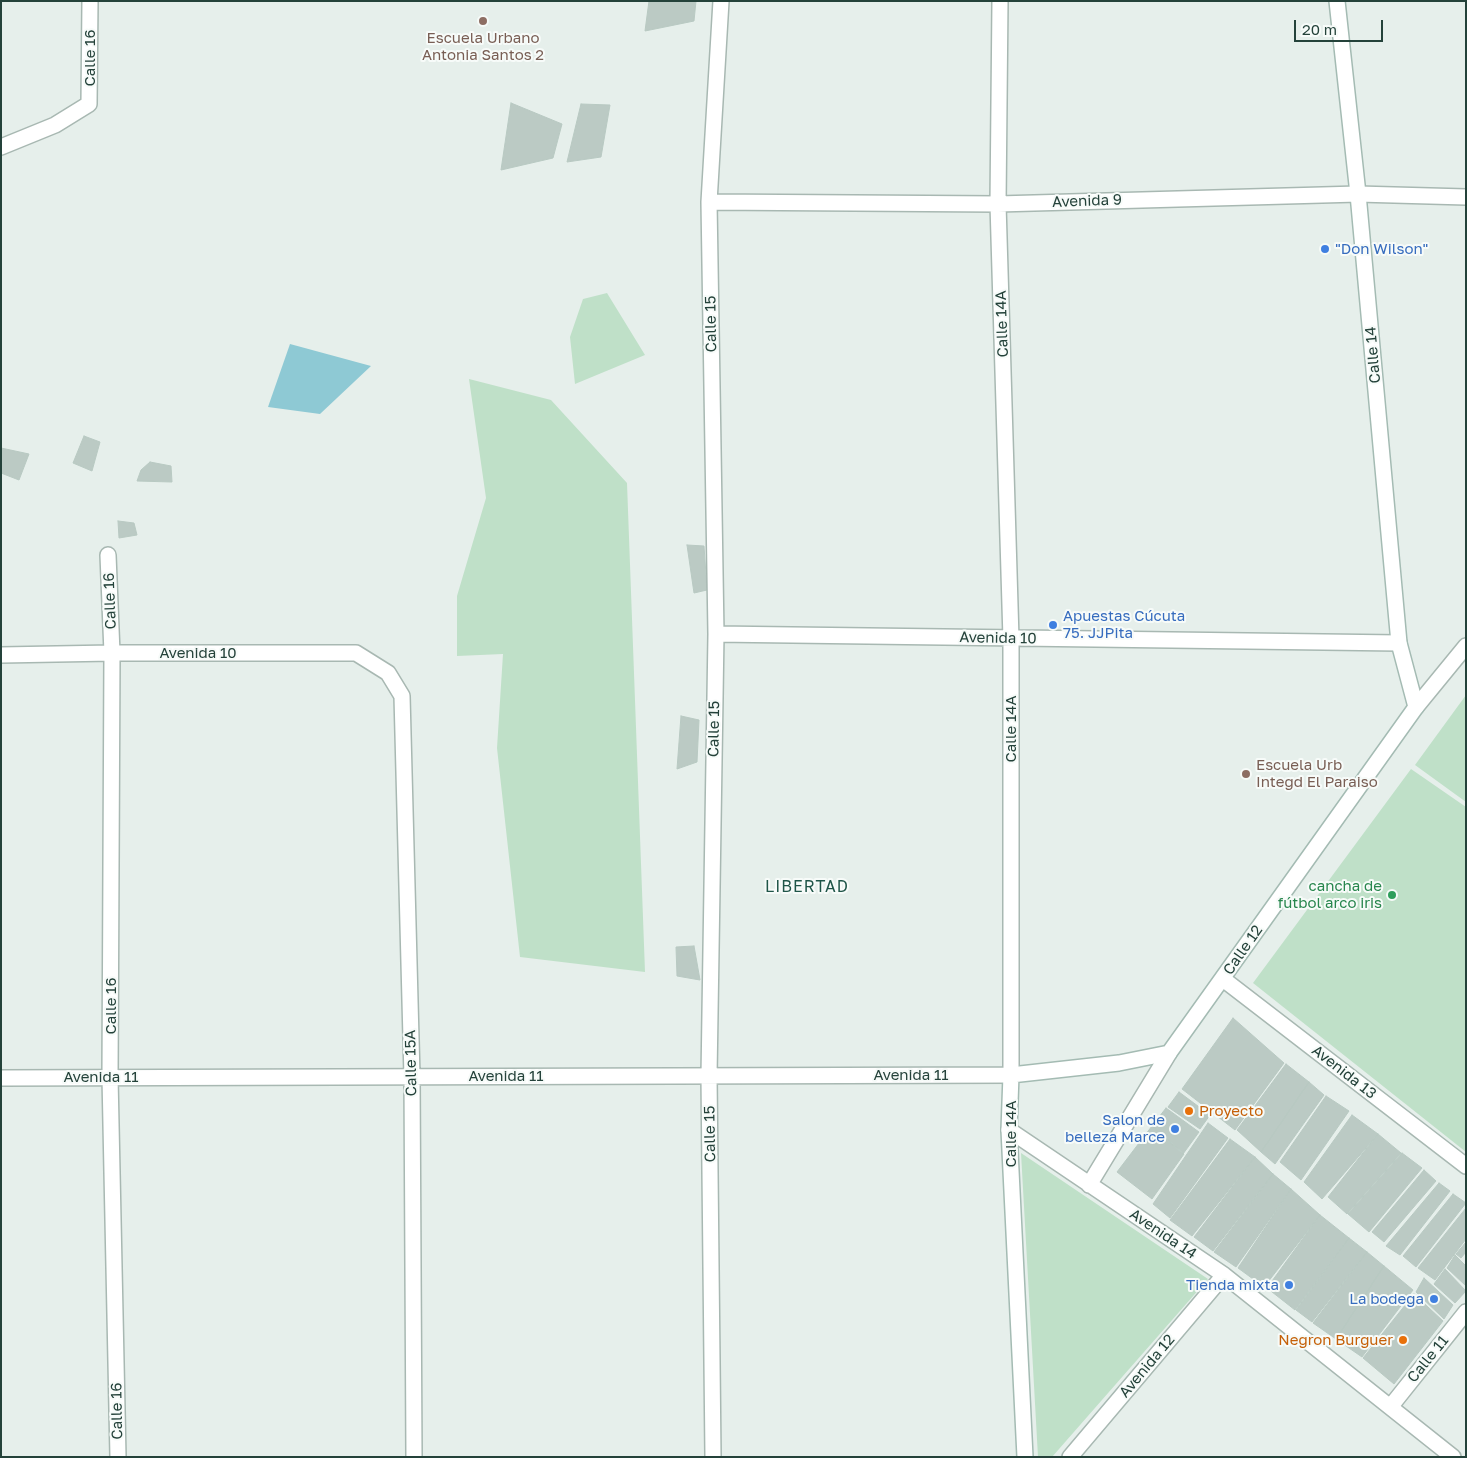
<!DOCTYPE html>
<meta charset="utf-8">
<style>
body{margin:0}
#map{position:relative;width:1467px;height:1458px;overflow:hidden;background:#e6efeb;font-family:"Golos Text",sans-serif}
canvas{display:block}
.frame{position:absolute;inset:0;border:2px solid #24423a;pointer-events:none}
.scale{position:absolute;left:1294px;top:20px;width:89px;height:22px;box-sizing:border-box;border:2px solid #24423a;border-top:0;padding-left:6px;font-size:15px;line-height:18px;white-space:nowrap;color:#24423a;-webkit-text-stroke:4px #f7fbf9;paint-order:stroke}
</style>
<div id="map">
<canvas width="1467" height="1458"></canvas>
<div class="frame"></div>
<div class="scale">20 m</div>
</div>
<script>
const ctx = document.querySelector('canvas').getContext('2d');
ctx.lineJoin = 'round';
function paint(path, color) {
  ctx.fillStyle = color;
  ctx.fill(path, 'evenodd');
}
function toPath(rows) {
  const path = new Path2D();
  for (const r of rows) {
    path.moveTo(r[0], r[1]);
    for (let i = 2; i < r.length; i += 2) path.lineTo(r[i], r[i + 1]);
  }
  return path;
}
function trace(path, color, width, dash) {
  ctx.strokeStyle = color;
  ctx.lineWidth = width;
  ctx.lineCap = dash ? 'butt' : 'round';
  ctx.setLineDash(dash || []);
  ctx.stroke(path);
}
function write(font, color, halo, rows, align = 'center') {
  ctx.font = font + ' "Golos Text",sans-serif';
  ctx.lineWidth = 4;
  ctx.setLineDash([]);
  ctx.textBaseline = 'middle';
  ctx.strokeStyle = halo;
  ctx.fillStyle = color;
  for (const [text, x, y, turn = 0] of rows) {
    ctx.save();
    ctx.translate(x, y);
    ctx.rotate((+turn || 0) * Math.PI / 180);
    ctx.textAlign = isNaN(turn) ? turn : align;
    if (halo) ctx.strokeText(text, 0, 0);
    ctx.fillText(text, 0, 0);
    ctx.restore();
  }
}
paint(toPath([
 [607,293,645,355,575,384,570,337,583,299],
 [469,379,551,400,627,483,645,972,520,957,497,748,503,654,457,656,457,596,486,498],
 [1466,695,1466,802,1415,765],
 [1411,769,1466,807,1466,1152,1253,983],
 [1021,1153,1208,1279,1052,1457,1038,1457]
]), '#bfe0c8');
paint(toPath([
 [290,344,371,366,320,414,268,407]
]), '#8ec9d4');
const building = toPath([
 [649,1,696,1,694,21,645,31,649,1],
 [511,103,562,124,553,158,501,170,511,103],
 [581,104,610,105,601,157,567,162,581,104],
 [84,436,100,442,92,471,73,463,84,436],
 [1,448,29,454,19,480,1,473,1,448],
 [150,462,171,466,172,482,137,481,141,470,150,462],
 [118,521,134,523,137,535,119,538,118,521],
 [687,545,704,546,707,590,694,593,687,545],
 [681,716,699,720,697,762,677,769,681,716],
 [694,946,700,980,677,976,676,947,694,946],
 [1233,1018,1284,1063,1235,1130,1182,1089,1233,1018],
 [1286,1064,1309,1082,1261,1152,1237,1130,1286,1064],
 [1309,1082,1324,1095,1275,1164,1261,1152,1309,1082],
 [1179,1092,1210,1115,1200,1129,1168,1107,1179,1092],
 [1326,1096,1349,1111,1301,1180,1280,1162,1326,1096],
 [1166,1108,1199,1132,1183,1154,1152,1126,1166,1108],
 [1352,1115,1378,1134,1322,1199,1304,1182,1352,1115],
 [1208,1123,1228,1138,1170,1218,1153,1204,1208,1123],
 [1152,1126,1184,1154,1152,1199,1117,1172,1152,1126],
 [1378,1134,1401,1153,1347,1214,1328,1197,1378,1134],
 [1230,1139,1255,1157,1192,1236,1170,1220,1230,1139],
 [1402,1153,1422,1168,1369,1232,1348,1214,1402,1153],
 [1255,1157,1273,1174,1213,1251,1194,1237,1255,1157],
 [1424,1170,1436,1181,1384,1242,1372,1232,1424,1170],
 [1273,1174,1291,1189,1236,1267,1214,1252,1273,1174],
 [1439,1183,1450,1191,1400,1255,1386,1246,1439,1183],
 [1291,1189,1320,1215,1264,1287,1238,1268,1291,1189],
 [1453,1194,1466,1203,1416,1267,1403,1256,1453,1194],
 [1466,1208,1466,1239,1435,1280,1418,1268,1466,1208],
 [1320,1215,1349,1238,1295,1310,1267,1288,1320,1215],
 [1349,1238,1367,1252,1312,1322,1296,1310,1349,1238],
 [1466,1242,1466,1252,1461,1258,1456,1254,1466,1242],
 [1367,1252,1384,1266,1336,1339,1313,1323,1367,1252],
 [1455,1255,1466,1266,1466,1286,1447,1268,1455,1255],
 [1384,1266,1413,1290,1362,1357,1336,1339,1384,1266],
 [1445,1269,1466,1291,1455,1303,1434,1284,1445,1269],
 [1424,1278,1453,1305,1444,1319,1416,1292,1424,1278],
 [1414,1294,1443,1321,1394,1384,1363,1358,1414,1294]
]);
paint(building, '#bbcac4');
trace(building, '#b8c9c2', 1);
const street = toPath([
 [1,147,55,125,89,104,90,1],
 [709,202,998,204,1358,194,1466,197],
 [108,555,112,653,110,1077,118,1457],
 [716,634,1399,643],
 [1,655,112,653,356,653,388,673,402,696,412,1077,414,1457],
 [1416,707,1466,646],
 [1223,979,1466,1166],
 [1,1078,1011,1075,1011,639,998,204,1000,1],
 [1009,1130,1224,1275,1453,1457],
 [1089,1185,1169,1053],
 [1391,1406,1466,1312],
 [713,1457,709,1076,716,634,709,202,721,1],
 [1070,1457,1224,1275]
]);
const secondary = toPath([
 [1025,1457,1009,1130,1011,1075,1119,1063,1169,1053,1416,707,1399,643,1358,194,1337,1]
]);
trace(street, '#a8b8b2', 18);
trace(secondary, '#a4bbb3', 18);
trace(street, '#fff', 15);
trace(secondary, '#fff', 15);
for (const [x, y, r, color] of [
 [483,21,5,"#8d6e63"],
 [1325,249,5,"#3f7fe0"],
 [1053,625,5,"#3f7fe0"],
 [1246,774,5,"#8d6e63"],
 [1392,895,5,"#2e9e5b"],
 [1189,1111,5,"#e8710a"],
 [1175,1129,5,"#3f7fe0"],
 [1289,1285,5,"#3f7fe0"],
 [1434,1299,5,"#3f7fe0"],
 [1403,1340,5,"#e8710a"]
]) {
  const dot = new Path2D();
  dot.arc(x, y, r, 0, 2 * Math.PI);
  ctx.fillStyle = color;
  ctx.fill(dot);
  trace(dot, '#f7fbf9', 2);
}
write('15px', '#785e54', '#f7fbf9', [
 ["Escuela Urbano",483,38],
 ["Antonia Santos 2",483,55],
 ["Escuela Urb",1256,765,"left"],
 ["Integd El Paraiso",1256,782,"left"]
]);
write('15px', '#24423a', '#f7fbf9', [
 ["Calle 16",90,58,-90],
 ["Avenida 9",1087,201,-2],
 ["Calle 15",711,324,-91],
 ["Calle 14A",1002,324,-92],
 ["Calle 14",1373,355,-95],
 ["Calle 16",110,601,-92],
 ["Avenida 10",998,638,1],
 ["Avenida 10",198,653],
 ["Calle 15",714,729,-89],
 ["Calle 14A",1011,729,-90],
 ["Calle 12",1243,950,-55],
 ["Calle 16",111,1006,-90],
 ["Calle 15A",411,1063,-91],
 ["Avenida 13",1344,1072,38],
 ["Avenida 11",911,1075],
 ["Avenida 11",506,1076],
 ["Avenida 11",101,1077],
 ["Calle 15",710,1134,-91],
 ["Calle 14A",1011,1134,-90],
 ["Avenida 14",1163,1234,34],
 ["Calle 11",1428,1359,-51],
 ["Avenida 12",1147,1366,-50],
 ["Calle 16",117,1411,-91]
]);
write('15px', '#366cbe', '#f7fbf9', [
 ["\"Don Wilson\"",1335,249,"left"],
 ["Apuestas Cúcuta",1063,616,"left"],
 ["75. JJPita",1063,633,"left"],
 ["Salon de",1165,1120],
 ["belleza Marce",1165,1137],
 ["Tienda mixta",1279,1285],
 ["La bodega",1424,1299]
], 'right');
write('15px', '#27864d', '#f7fbf9', [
 ["cancha de",1382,886],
 ["fútbol arco iris",1382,903]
], 'right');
write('15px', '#c56008', '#f7fbf9', [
 ["Proyecto",1199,1111],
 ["Negron Burguer",1393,1340,"right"]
], 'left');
ctx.letterSpacing = '1px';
write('16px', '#1f5548', '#f7fbf9', [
 ["LIBERTAD",807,887]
]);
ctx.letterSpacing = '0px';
</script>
